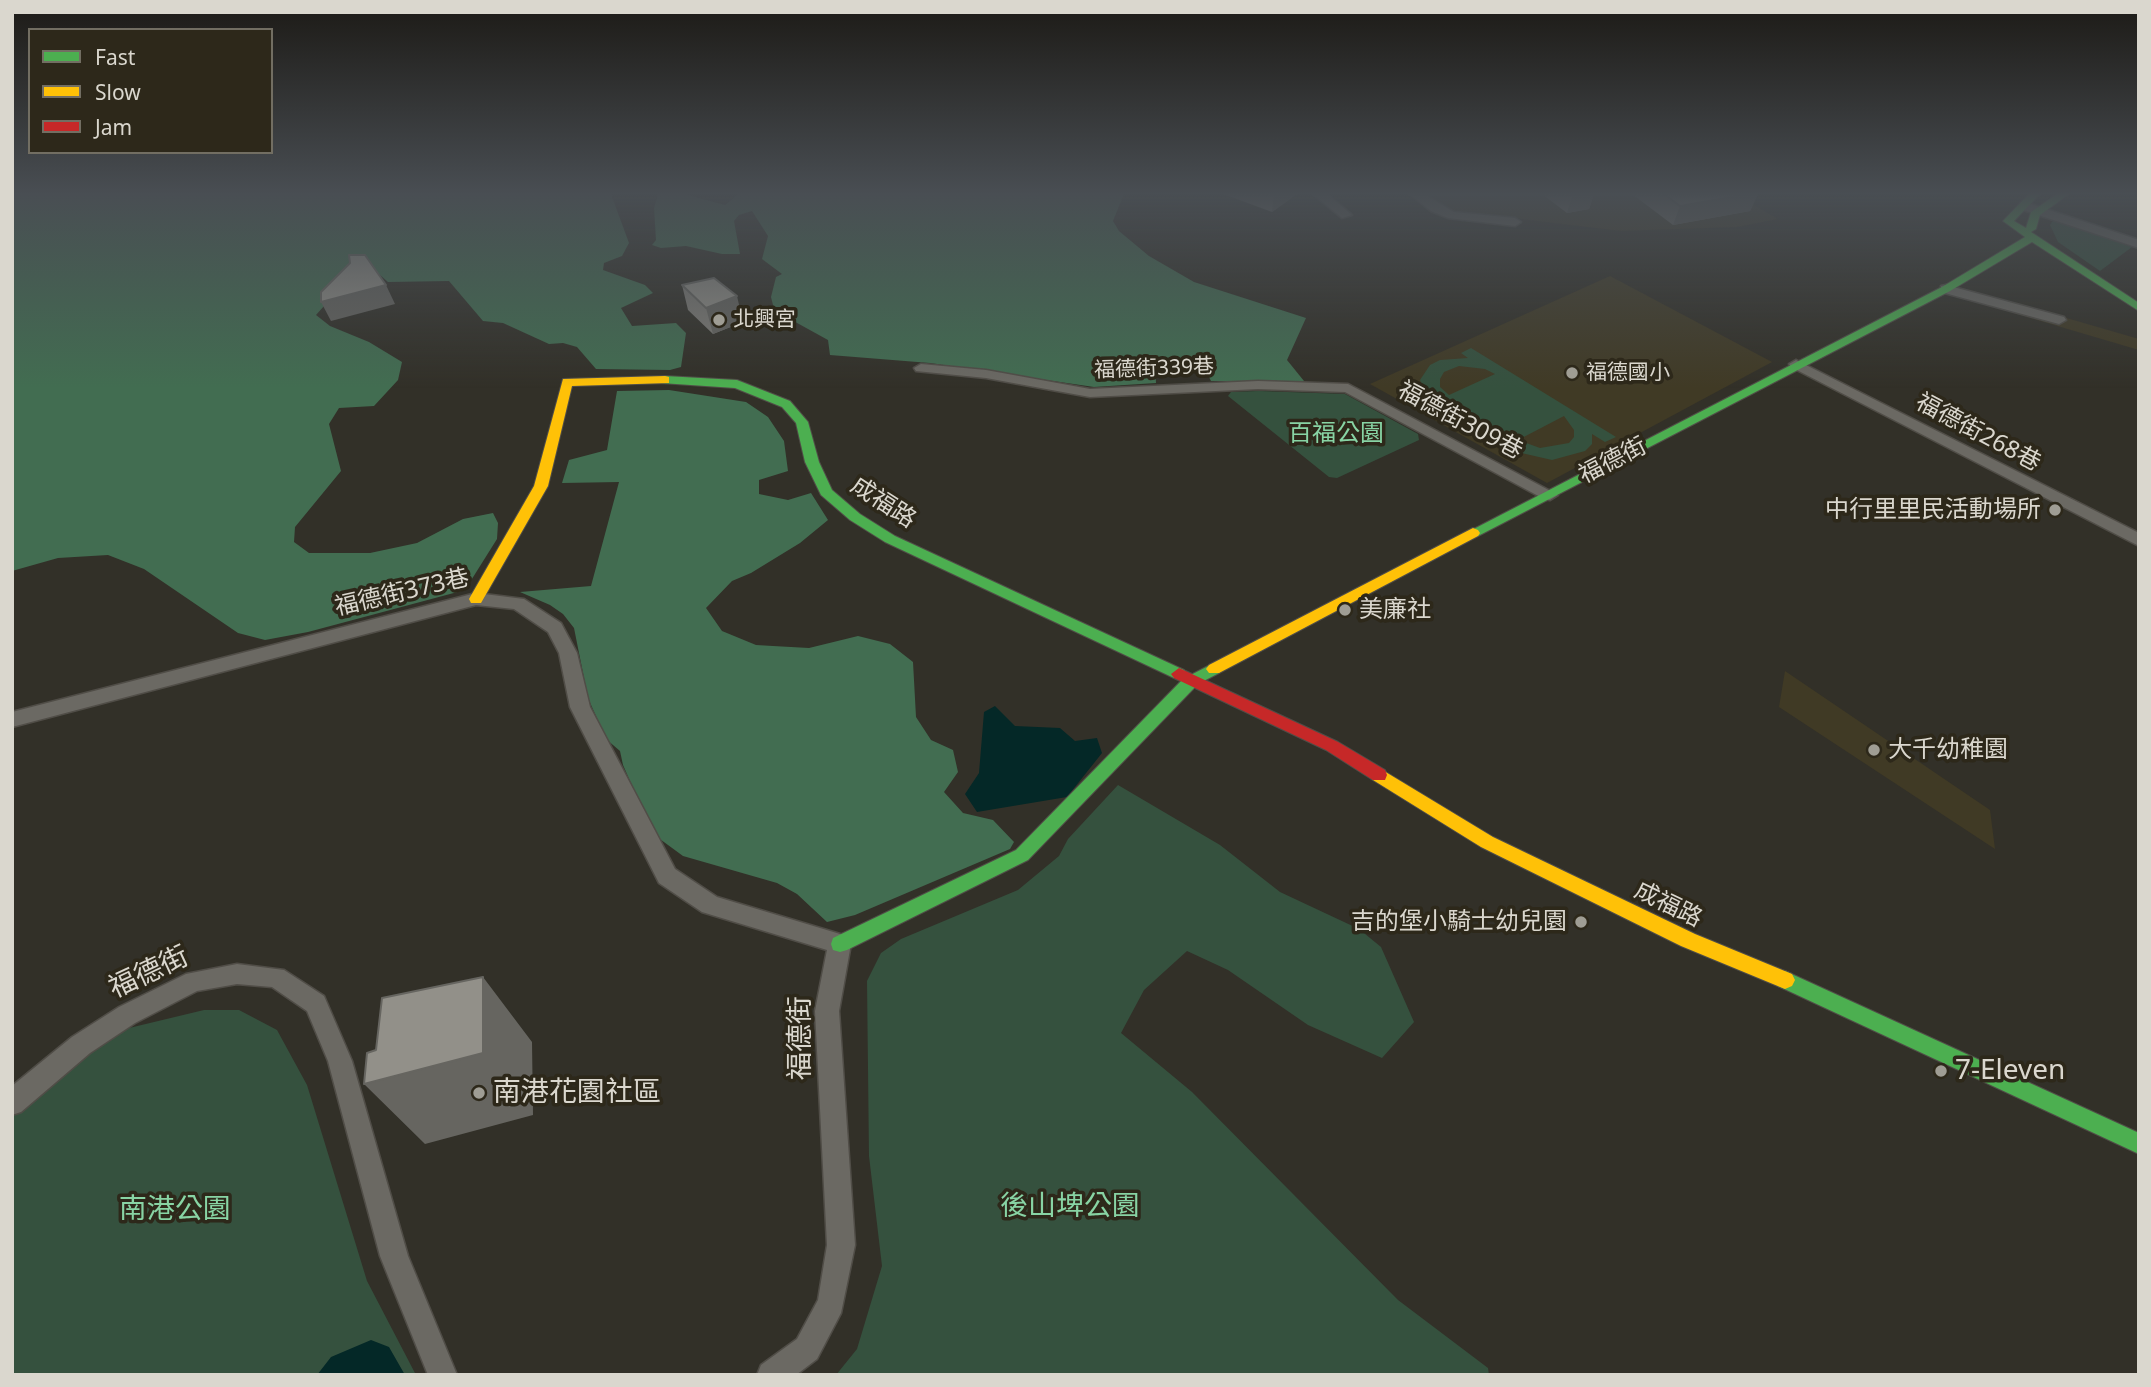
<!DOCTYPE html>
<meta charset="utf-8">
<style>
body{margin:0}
#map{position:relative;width:2151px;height:1387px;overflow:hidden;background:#323028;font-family:"Noto Sans",sans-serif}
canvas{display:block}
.frame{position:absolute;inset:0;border:14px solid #dad7ce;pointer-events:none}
.legend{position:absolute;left:28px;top:28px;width:245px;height:126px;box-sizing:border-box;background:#2d281a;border:2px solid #726e62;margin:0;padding:9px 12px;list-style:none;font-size:21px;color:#dad7ce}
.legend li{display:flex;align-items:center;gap:14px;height:35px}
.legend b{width:35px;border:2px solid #726e62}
</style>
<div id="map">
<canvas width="2151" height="1387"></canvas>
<div class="frame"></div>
<ul class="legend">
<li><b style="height:9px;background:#4caf50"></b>Fast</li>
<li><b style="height:9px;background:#ffc107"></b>Slow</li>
<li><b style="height:9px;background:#c62828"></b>Jam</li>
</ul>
</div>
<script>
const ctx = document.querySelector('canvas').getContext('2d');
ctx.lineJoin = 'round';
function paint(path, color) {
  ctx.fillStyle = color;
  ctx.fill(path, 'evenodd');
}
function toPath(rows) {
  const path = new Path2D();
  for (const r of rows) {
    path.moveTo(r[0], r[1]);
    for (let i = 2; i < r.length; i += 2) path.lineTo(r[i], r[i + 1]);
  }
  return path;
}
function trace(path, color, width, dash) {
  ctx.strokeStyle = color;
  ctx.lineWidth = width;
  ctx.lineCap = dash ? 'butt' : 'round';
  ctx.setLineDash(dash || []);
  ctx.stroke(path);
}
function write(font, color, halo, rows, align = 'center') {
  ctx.font = font + ' "Noto Sans","Noto Sans TC",sans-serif';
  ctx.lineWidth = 7;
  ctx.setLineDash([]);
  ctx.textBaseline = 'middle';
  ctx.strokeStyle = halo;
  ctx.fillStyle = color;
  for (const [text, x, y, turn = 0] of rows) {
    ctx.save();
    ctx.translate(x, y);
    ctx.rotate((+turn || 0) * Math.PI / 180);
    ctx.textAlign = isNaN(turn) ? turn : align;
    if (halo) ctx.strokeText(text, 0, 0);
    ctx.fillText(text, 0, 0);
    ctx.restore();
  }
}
paint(toPath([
 [1424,194,1736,194,1778,219,1737,227,1621,231,1453,211,1437,205],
 [1610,276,1772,362,1547,483,1370,384],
 [1963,288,2139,339,2139,350,1959,297],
 [1785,671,1990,810,1995,849,1779,707]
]), '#403a25');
paint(toPath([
 [2054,219,2132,247,2100,271,2058,242,2050,225],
 [1471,348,1616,437,1605,442,1592,434,1592,444,1585,451,1552,460,1517,452,1424,391,1420,380,1430,365,1440,360,1468,358,1461,353],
 [1459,366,1485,369,1495,374,1449,395,1440,387,1440,379,1444,372],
 [1564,416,1574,430,1574,437,1569,443,1540,448,1518,440],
 [1259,391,1345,394,1418,434,1419,440,1337,478,1329,477,1228,396,1231,392],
 [1118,785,1220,845,1280,892,1359,929,1381,947,1414,1022,1382,1058,1308,1025,1228,970,1187,951,1144,990,1121,1033,1192,1092,1398,1300,1488,1368,1489,1375,836,1375,857,1349,882,1266,869,1156,867,981,881,953,901,939,1018,890,1059,856,1068,839],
 [204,1010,239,1010,277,1030,307,1085,367,1281,416,1375,12,1375,12,1109,44,1078,125,1029]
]), '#35513e');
paint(toPath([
 [12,194,611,194,629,243,622,256,604,263,603,270,645,285,653,293,621,308,632,326,676,323,686,333,681,367,670,370,596,369,577,347,563,343,549,344,503,323,483,321,449,281,388,282,373,269,356,270,316,315,330,326,369,342,402,362,398,380,374,406,339,408,329,424,341,471,295,527,294,542,309,553,370,553,417,543,463,519,493,513,498,523,497,539,465,590,308,632,265,640,238,633,144,569,108,555,58,558,12,571],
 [658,194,685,194,725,205,738,194,1124,194,1113,221,1119,231,1149,256,1194,282,1306,318,1287,360,1304,381,1211,381,1202,363,1195,358,1155,363,1156,383,1094,387,930,363,830,355,828,340,779,313,773,305,771,297,776,277,782,274,762,259,768,236,752,211,739,215,734,221,740,254,722,254,686,246,661,248,652,245,656,240,654,208],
 [669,390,746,402,768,417,784,441,788,471,759,480,759,494,788,500,811,493,828,520,800,543,751,573,732,581,706,608,722,631,756,645,773,646,809,648,858,636,890,644,913,662,916,717,931,740,953,750,958,772,944,792,963,813,993,820,1014,842,1010,849,855,915,827,922,797,894,777,883,683,856,653,834,623,765,620,751,606,739,588,698,574,628,563,614,550,605,520,592,591,586,619,482,562,483,569,460,607,450,617,391]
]), '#426d51');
paint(toPath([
 [995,706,1015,726,1060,728,1075,741,1097,738,1102,753,1067,797,977,812,965,794,979,773,984,712],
 [371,1340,389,1347,405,1375,317,1375,331,1357]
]), '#042827');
const street = toPath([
 [1313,194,1327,194,1352,215,1342,218,1313,194],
 [1410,194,1424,194,1454,212,1515,218,1521,222,1515,226,1448,218,1431,211,1410,194],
 [2020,203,2028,203,2139,240,2139,248,2020,209,2020,203],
 [1946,285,2064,317,2066,320,2059,324,1941,292,1941,286,1946,285],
 [1796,360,2139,533,2139,546,1791,367,1789,364,1796,360],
 [921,364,986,370,1090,389,1258,381,1348,384,1558,495,1550,500,1544,499,1345,392,1258,389,1090,397,986,378,916,371,914,368,921,364],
 [476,593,524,599,561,623,577,653,590,707,675,869,717,897,840,934,848,937,851,944,839,1011,855,1245,841,1313,817,1359,796,1375,757,1375,761,1365,797,1339,818,1300,827,1245,815,1011,827,950,702,912,659,883,570,707,559,653,548,632,514,609,476,605,12,727,12,712,476,593],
 [237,964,284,970,324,996,352,1061,408,1256,457,1375,428,1375,380,1256,328,1061,307,1011,272,987,237,984,197,991,135,1023,90,1053,21,1112,12,1115,12,1086,72,1037,119,1007,186,974,237,964]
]);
const fast = toPath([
 [2029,194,2040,194,2014,221,2026,228,2031,212,2057,194,2069,194,2040,215,2036,229,2031,232,2139,303,2139,311,2032,242,1950,291,1478,536,1468,536,1466,533,1942,287,2025,237,2003,221,2029,194],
 [665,376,737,380,790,401,808,422,819,462,832,490,860,514,895,536,1184,670,1187,674,1185,678,1214,663,1222,669,1219,673,1198,684,1028,860,847,950,840,952,833,950,831,944,833,938,1016,850,1184,678,1174,678,885,542,850,520,821,495,805,462,796,423,782,407,735,388,661,383,661,377,665,376],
 [1785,971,2139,1133,2139,1154,1778,986,1775,980,1778,974,1785,971]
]);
const slow = toPath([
 [665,376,669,377,669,383,572,386,548,486,481,603,471,603,469,599,534,486,563,379,665,376],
 [1473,528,1478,530,1480,533,1478,536,1219,673,1209,673,1206,669,1209,665,1473,528],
 [1379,768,1493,837,1695,934,1792,974,1795,980,1792,986,1785,989,1681,946,1481,847,1373,780,1371,775,1373,770,1379,768]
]);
const jam = toPath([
 [1179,668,1338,742,1385,770,1387,775,1385,780,1373,780,1326,750,1174,678,1171,674,1179,668]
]);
trace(street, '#504d47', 3);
trace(fast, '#504d47', 2);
trace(slow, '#504d47', 2);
trace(jam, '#504d47', 2);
paint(street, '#6b6963');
paint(fast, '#4caf50');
paint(slow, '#ffc107');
paint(jam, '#c62828');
paint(toPath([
 [1223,194,1297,194,1272,212],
 [1542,194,1594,194,1589,209,1567,213],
 [1632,194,1758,194,1750,211,1673,225],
 [682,285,743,322,713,334,688,310]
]), '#7e7c76');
paint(toPath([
 [1274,194,1297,194,1272,212],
 [1573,194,1594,194,1589,209,1567,213],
 [1749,194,1758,194,1750,211,1673,225,1680,206],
 [386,285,395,304,331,321,321,302],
 [737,296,743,322,713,334,706,308],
 [483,977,532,1042,533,1115,425,1144,364,1084]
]), '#666560');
const building = toPath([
 [1664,194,1749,194,1680,206,1664,194],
 [349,255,365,255,386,285,321,302,321,292,350,263,349,255],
 [714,278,737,296,706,308,682,285,714,278],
 [483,977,483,1053,364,1084,367,1053,376,1050,382,998,483,977]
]);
paint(building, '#929089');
trace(building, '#666560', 2);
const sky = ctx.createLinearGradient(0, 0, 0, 388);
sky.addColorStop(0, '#1c1a16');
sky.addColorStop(0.5, '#494e53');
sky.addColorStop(1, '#494e5300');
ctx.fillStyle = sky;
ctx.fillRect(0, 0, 2151, 388);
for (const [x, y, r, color] of [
 [719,320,7,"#9f9d94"],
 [1572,373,7,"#9f9d94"],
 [2055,510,7,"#9f9d94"],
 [1345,610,7,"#9f9d94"],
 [1874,750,7,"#9f9d94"],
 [1581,922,7,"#9f9d94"],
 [1941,1071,7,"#9f9d94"],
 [479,1093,7,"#9f9d94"]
]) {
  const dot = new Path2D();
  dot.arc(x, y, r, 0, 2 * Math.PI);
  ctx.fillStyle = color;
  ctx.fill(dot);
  trace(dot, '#2d281a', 2.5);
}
write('21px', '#dad7ce', '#2d281a', [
 ["北興宮",733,320],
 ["福德國小",1586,373]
], 'left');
write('21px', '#dad7ce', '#2d281a', [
 ["福德街339巷",1154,369,-2]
]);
write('24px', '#dad7ce', '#2d281a', [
 ["福德街309巷",1460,421,28],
 ["福德街268巷",1978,433,28],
 ["福德街",1613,461,-27],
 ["成福路",883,503,33],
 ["福德街373巷",402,593,-13],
 ["成福路",1668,905,26]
]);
write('24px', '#88d4a4', '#2d281a', [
 ["百福公園",1336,434]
]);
write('24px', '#dad7ce', '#2d281a', [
 ["中行里里民活動場所",2041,510],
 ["美廉社",1359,610,"left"],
 ["大千幼稚園",1888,750,"left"],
 ["吉的堡小騎士幼兒園",1567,922]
], 'right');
write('28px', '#dad7ce', '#2d281a', [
 ["福德街",149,973,-25],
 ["福德街",801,1038,-90]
]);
write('28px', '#dad7ce', '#2d281a', [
 ["7-Eleven",1955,1071],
 ["南港花園社區",493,1093]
], 'left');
write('28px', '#88d4a4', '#2d281a', [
 ["後山埤公園",1070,1207],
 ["南港公園",175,1210]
]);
</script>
